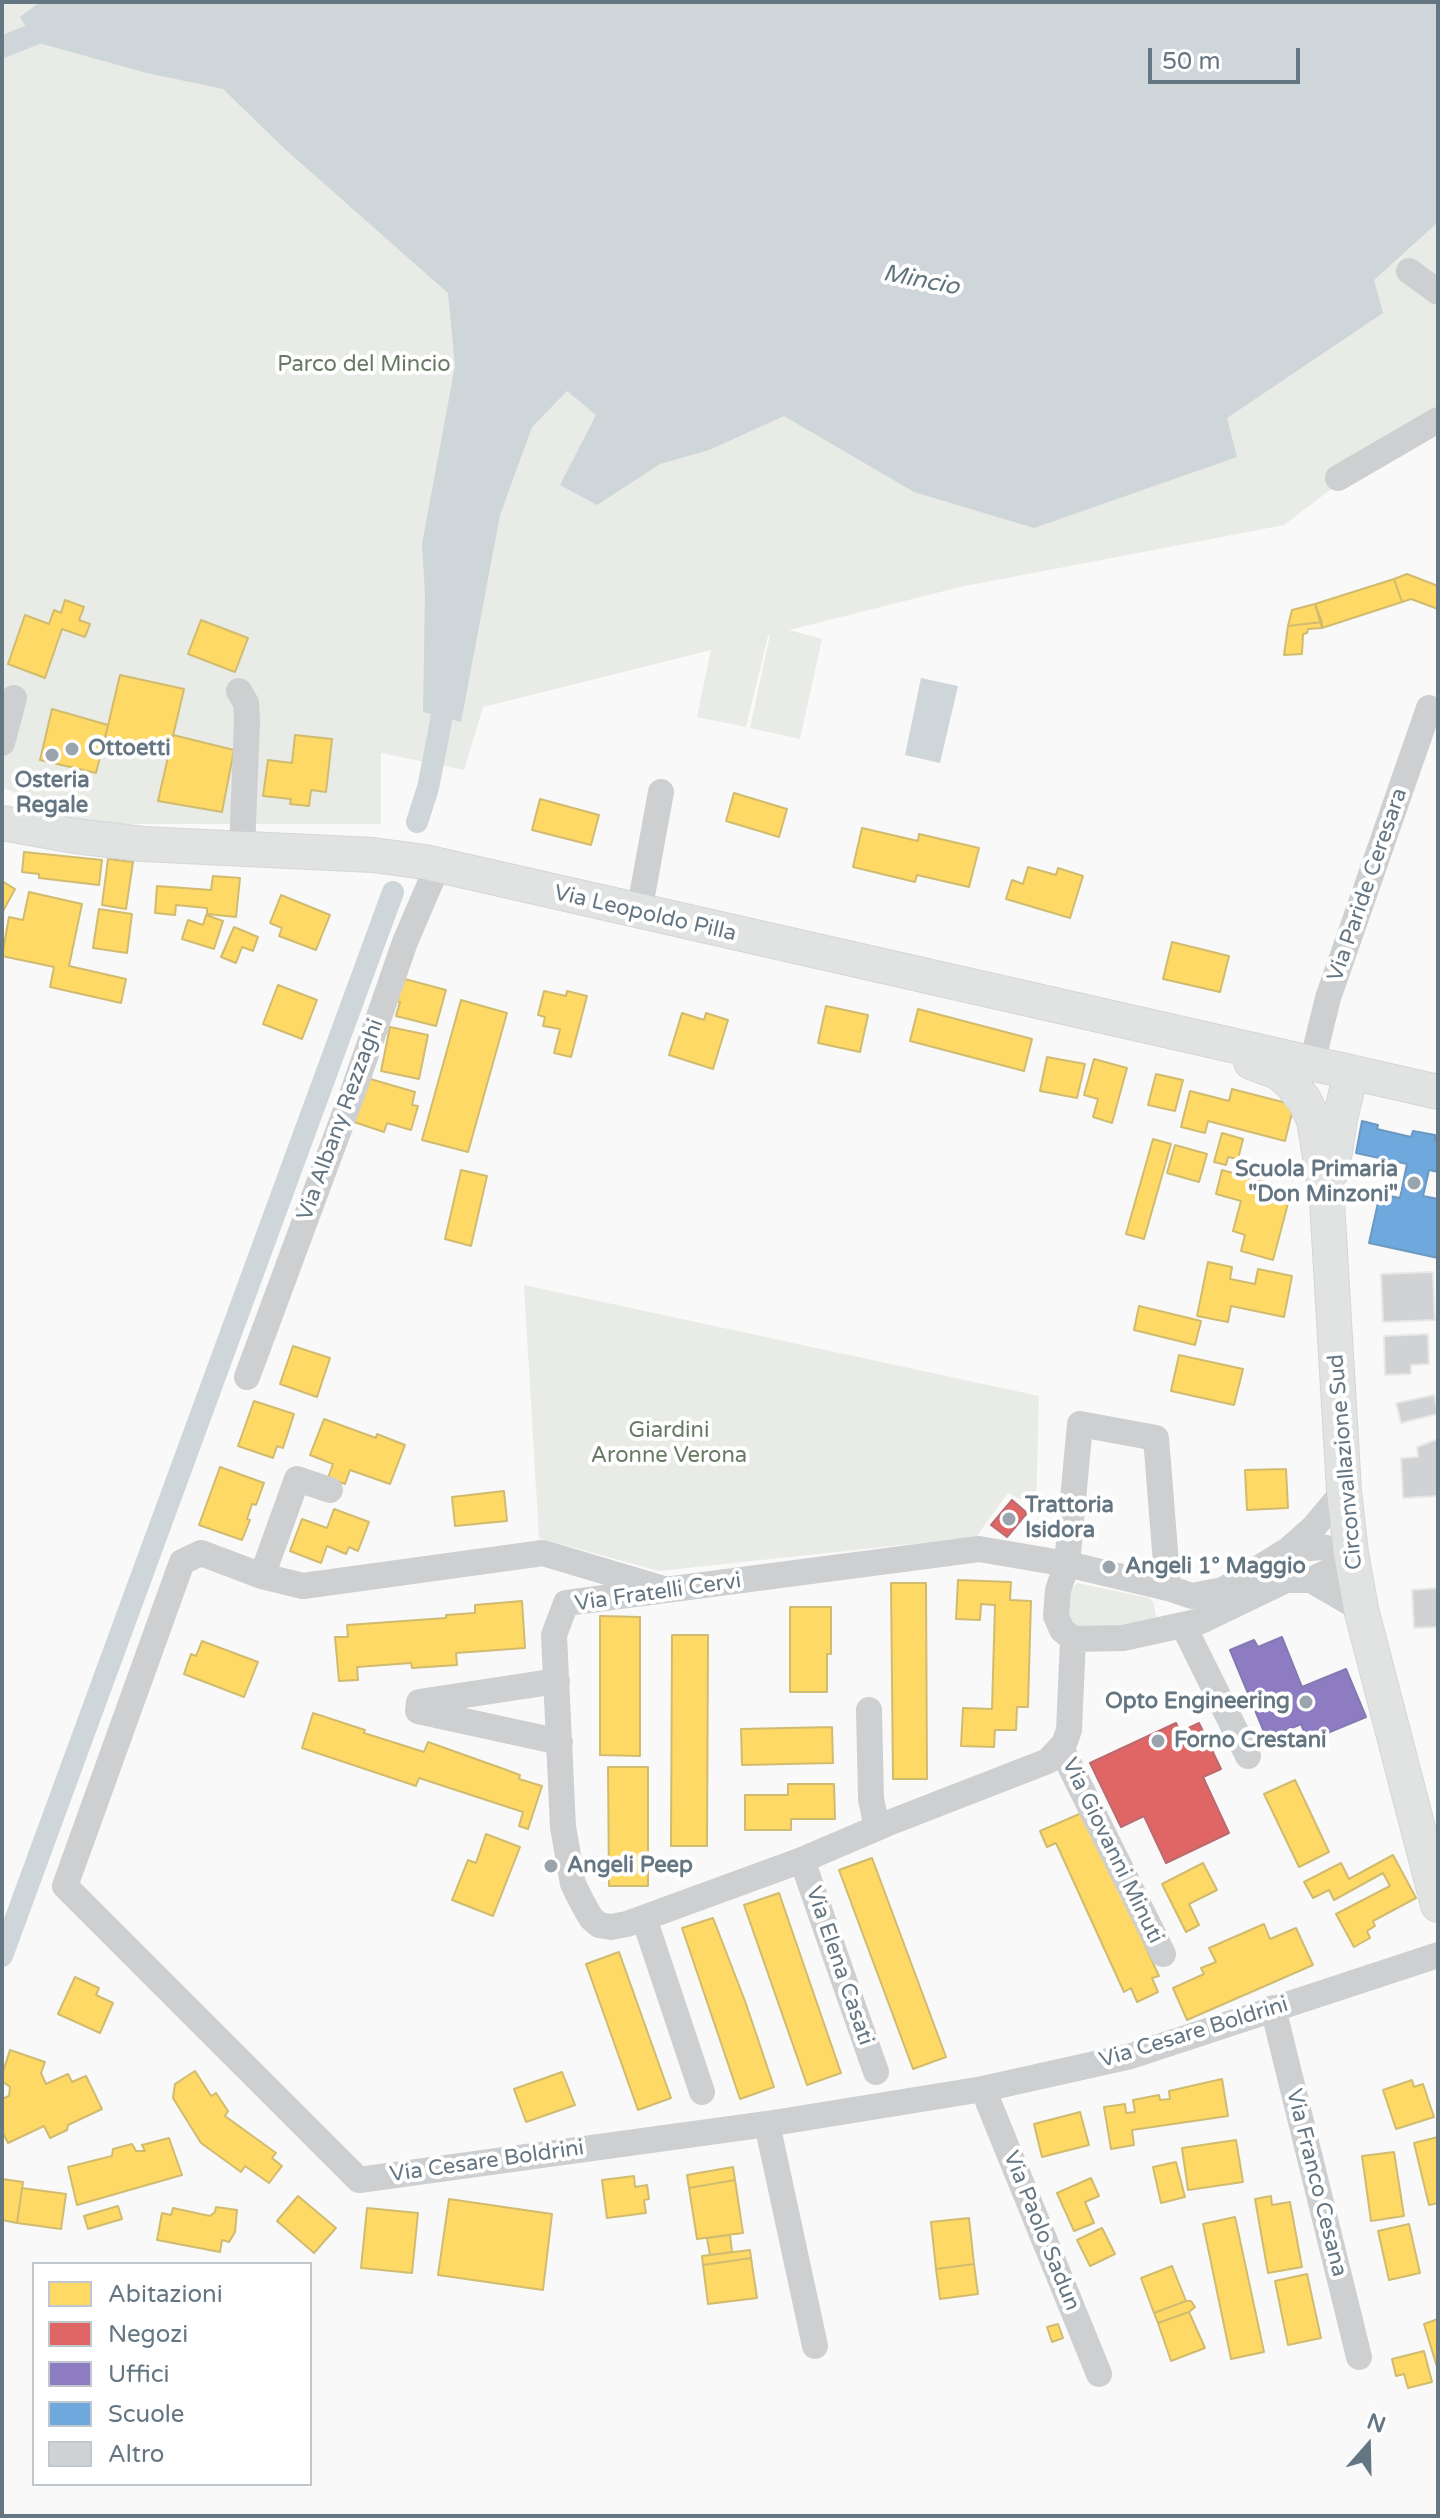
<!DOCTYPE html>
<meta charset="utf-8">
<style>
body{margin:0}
#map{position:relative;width:1440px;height:2518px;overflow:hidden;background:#f9f9f9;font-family:"Varela Round",sans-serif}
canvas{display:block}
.frame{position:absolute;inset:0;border:4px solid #657683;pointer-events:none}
.legend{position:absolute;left:32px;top:2262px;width:280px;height:224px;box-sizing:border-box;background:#fff;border:2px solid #c1c8cd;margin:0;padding:10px 14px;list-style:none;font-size:24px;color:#657683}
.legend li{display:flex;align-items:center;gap:16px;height:40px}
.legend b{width:40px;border:2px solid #c1c8cd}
.north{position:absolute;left:1328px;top:2406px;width:80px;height:80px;-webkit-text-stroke:6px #fff;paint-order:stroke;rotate:20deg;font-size:22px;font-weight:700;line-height:32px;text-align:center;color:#657683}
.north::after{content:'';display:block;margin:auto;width:28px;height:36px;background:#657683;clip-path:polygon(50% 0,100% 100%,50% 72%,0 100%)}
.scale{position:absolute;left:1148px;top:48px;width:152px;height:36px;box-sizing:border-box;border:4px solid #657683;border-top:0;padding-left:10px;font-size:24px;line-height:28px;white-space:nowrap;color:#657683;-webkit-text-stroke:6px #fff;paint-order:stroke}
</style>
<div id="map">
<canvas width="1440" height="2518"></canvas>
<div class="frame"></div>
<ul class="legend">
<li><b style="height:22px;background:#ffd966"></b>Abitazioni</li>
<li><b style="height:22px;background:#e06666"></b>Negozi</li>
<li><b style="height:22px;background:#8e7cc3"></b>Uffici</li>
<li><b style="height:22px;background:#6fa8dc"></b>Scuole</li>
<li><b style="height:22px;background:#d0d2d3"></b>Altro</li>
</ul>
<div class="north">N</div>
<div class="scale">50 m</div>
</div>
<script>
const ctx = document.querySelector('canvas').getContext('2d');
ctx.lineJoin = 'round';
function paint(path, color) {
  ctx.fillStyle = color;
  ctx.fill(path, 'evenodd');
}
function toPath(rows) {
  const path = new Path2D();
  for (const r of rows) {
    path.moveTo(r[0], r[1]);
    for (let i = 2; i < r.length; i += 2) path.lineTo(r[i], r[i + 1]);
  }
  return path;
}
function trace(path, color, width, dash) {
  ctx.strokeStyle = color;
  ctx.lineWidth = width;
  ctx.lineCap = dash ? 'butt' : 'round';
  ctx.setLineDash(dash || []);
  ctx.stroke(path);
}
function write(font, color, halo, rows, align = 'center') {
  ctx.font = font + ' "Varela Round",sans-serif';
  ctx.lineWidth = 8;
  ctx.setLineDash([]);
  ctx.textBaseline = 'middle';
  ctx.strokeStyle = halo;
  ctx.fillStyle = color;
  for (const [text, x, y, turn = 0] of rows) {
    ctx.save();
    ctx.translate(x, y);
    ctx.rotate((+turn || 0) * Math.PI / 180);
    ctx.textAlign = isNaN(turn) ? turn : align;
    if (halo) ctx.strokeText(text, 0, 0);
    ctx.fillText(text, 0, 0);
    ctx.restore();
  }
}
paint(toPath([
 [2,2,1438,2,1438,408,1284,525,960,587,789,630,822,639,800,739,750,728,770,635,768,636,746,727,697,717,711,650,483,707,464,770,381,753,381,824,84,824,2,787],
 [524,1285,1039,1396,1036,1507,1008,1493,976,1537,659,1571,539,1538],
 [1077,1583,1149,1598,1154,1603,1156,1618,1094,1634,1068,1622,1066,1596]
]), '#e8ebe6');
paint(toPath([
 [40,2,1438,2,1438,222,1374,280,1383,313,1227,418,1237,457,1034,528,914,492,784,416,709,450,660,464,597,505,560,485,596,415,567,391,532,427,500,515,461,722,423,712,425,594,422,544,455,366,448,293,286,150,223,89,147,73,35,42,20,17],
 [921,678,958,686,940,763,905,755]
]), '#ced6d9');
const homes = toPath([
 [1407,574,1438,586,1438,609,1411,599,1402,602,1394,579,1407,574],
 [1394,579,1402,602,1322,628,1315,604,1394,579],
 [65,600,84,607,79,620,90,624,85,637,62,629,45,678,8,664,25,615,49,624,54,610,61,613,65,600],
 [1315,604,1322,622,1288,626,1292,610,1315,604],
 [201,620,248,638,235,672,188,654,201,620],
 [1322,622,1322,628,1308,629,1307,633,1303,634,1302,654,1284,655,1288,626,1322,622],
 [120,675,184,689,169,753,105,738,120,675],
 [52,709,108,725,96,773,40,760,52,709],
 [173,735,234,750,222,812,158,801,173,735],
 [295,735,332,739,326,792,311,790,309,806,290,804,291,799,263,796,268,760,292,763,295,735],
 [734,793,787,809,779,837,726,821,734,793],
 [540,799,599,815,591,845,532,830,540,799],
 [862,828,918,841,919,834,979,848,969,887,917,875,915,882,853,867,862,828],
 [24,852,102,860,99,885,39,878,39,874,22,872,24,852],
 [108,859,133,862,126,909,102,905,108,859],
 [1028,867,1056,875,1058,868,1083,876,1070,918,1006,899,1012,880,1023,884,1028,867],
 [213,876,240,878,236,917,207,914,207,908,176,905,175,915,155,913,157,886,211,890,213,876],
 [2,881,15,889,2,913,2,881],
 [29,892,82,904,69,966,126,979,121,1003,50,987,54,967,2,956,9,917,23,920,29,892],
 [281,895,330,915,316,950,279,936,282,928,270,923,281,895],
 [99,909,132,914,127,953,93,948,99,909],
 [206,915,223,921,214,949,182,939,188,920,203,925,206,915],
 [234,927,258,937,253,951,242,947,236,963,221,957,234,927],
 [1172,942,1229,956,1220,992,1163,979,1172,942],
 [401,978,446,990,436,1026,396,1016,400,1002,395,1001,401,978],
 [278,985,317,1000,302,1039,263,1024,278,985],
 [544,991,566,996,567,991,587,996,571,1057,554,1053,560,1029,543,1026,545,1017,538,1015,544,991],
 [461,1000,507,1013,468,1152,422,1140,461,1000],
 [826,1006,868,1015,860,1052,818,1043,826,1006],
 [918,1009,1032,1039,1024,1071,910,1041,918,1009],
 [682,1013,704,1020,706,1013,728,1020,713,1069,669,1055,682,1013],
 [390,1027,428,1035,419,1079,381,1071,390,1027],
 [1047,1057,1085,1064,1077,1098,1040,1091,1047,1057],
 [1094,1059,1127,1068,1112,1123,1093,1117,1098,1099,1084,1095,1094,1059],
 [1156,1074,1183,1080,1175,1111,1148,1105,1156,1074],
 [367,1078,415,1092,412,1105,418,1106,411,1130,387,1123,384,1132,354,1122,367,1078],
 [1232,1089,1294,1105,1285,1141,1208,1121,1205,1133,1181,1127,1190,1091,1229,1101,1232,1089],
 [1222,1133,1243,1139,1238,1159,1228,1157,1226,1165,1214,1162,1222,1133],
 [1153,1139,1171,1144,1144,1239,1126,1234,1153,1139],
 [1175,1145,1207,1154,1199,1182,1167,1173,1175,1145],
 [461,1170,487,1176,471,1246,445,1239,461,1170],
 [1222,1170,1272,1184,1271,1191,1290,1196,1273,1260,1241,1251,1245,1235,1233,1231,1241,1201,1216,1194,1222,1170],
 [1208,1262,1232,1267,1230,1279,1255,1284,1258,1269,1292,1276,1284,1317,1231,1306,1228,1322,1197,1316,1208,1262],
 [1139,1306,1201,1321,1195,1345,1134,1330,1139,1306],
 [293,1346,330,1358,317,1397,280,1384,293,1346],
 [1179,1355,1243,1369,1234,1405,1171,1391,1179,1355],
 [254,1401,294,1414,283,1448,277,1446,273,1458,238,1446,254,1401],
 [324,1419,376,1438,377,1434,405,1445,390,1484,350,1470,345,1484,328,1478,333,1464,310,1455,324,1419],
 [220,1467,264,1483,256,1505,252,1504,247,1519,250,1520,242,1540,199,1525,220,1467],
 [1286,1469,1288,1508,1247,1510,1245,1470,1286,1469],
 [504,1491,507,1521,455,1526,452,1497,504,1491],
 [334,1509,369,1522,358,1551,349,1547,346,1554,327,1546,321,1563,290,1551,302,1519,327,1528,334,1509],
 [958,1580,1011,1582,1010,1600,1031,1601,1028,1707,1017,1707,1016,1730,995,1730,994,1747,961,1746,963,1708,992,1709,995,1605,981,1604,980,1620,956,1619,958,1580],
 [891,1583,926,1583,927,1779,893,1779,891,1583],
 [522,1601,525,1648,456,1653,457,1665,412,1668,411,1663,357,1667,358,1680,339,1681,335,1637,348,1637,347,1625,446,1618,446,1615,475,1613,475,1605,522,1601],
 [790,1607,831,1607,831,1654,827,1654,827,1692,790,1692,790,1607],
 [600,1616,640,1617,640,1756,600,1755,600,1616],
 [672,1635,708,1635,707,1846,671,1846,672,1635],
 [202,1641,258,1662,244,1697,184,1674,191,1654,196,1656,202,1641],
 [313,1713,365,1730,364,1733,424,1752,428,1742,501,1768,520,1775,519,1779,542,1786,528,1829,519,1826,523,1812,419,1778,416,1786,302,1748,313,1713],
 [832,1727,833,1763,742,1765,741,1729,832,1727],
 [608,1767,648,1767,648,1886,609,1886,608,1767],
 [1295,1780,1329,1852,1299,1867,1264,1794,1295,1780],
 [788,1784,834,1784,835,1819,791,1819,791,1830,745,1830,745,1795,788,1795,788,1784],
 [1084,1812,1159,1976,1152,1978,1158,1992,1137,2002,1131,1988,1124,1992,1056,1843,1047,1847,1040,1831,1084,1812],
 [486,1834,520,1847,493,1916,452,1900,468,1860,476,1863,486,1834],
 [1393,1855,1416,1898,1373,1921,1375,1926,1367,1931,1370,1938,1354,1947,1336,1914,1390,1886,1383,1873,1334,1900,1329,1890,1313,1898,1304,1882,1341,1863,1349,1879,1393,1855],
 [872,1858,946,2057,913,2069,839,1870,872,1858],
 [1203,1863,1217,1890,1189,1904,1199,1925,1186,1932,1162,1884,1203,1863],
 [779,1893,841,2073,807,2085,744,1905,779,1893],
 [713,1918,745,2001,774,2087,740,2099,682,1928,713,1918],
 [1264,1924,1270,1939,1296,1928,1313,1965,1187,2020,1173,1988,1204,1974,1201,1968,1216,1962,1209,1948,1264,1924],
 [619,1952,671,2098,638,2110,586,1964,619,1952],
 [75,1977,99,1988,96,1995,113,2003,100,2033,58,2014,75,1977],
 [10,2050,45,2062,41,2073,46,2084,68,2074,72,2082,86,2076,102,2109,68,2125,67,2130,50,2138,44,2126,8,2143,2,2131,2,2099,9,2096,10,2087,2,2081,2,2075,10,2050],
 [195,2071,211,2096,216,2093,228,2111,225,2116,276,2153,272,2158,282,2166,269,2183,245,2166,241,2172,201,2143,173,2098,175,2084,195,2071],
 [562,2072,575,2105,526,2122,514,2089,562,2072],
 [1222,2079,1228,2116,1132,2130,1134,2145,1111,2149,1104,2107,1125,2104,1126,2113,1135,2112,1133,2100,1159,2095,1160,2100,1170,2099,1169,2091,1222,2079],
 [1412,2080,1414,2087,1423,2084,1434,2117,1396,2129,1383,2090,1412,2080],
 [1080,2112,1089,2145,1042,2157,1034,2124,1080,2112],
 [1438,2137,1438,2203,1429,2205,1414,2143,1438,2137],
 [169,2138,182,2175,77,2205,68,2167,112,2156,113,2149,132,2144,136,2151,145,2151,142,2145,169,2138],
 [1236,2140,1243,2182,1188,2190,1182,2148,1236,2140],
 [1394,2152,1404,2216,1371,2221,1362,2156,1394,2152],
 [1176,2162,1185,2197,1161,2203,1153,2167,1176,2162],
 [733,2167,735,2180,689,2188,687,2175,733,2167],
 [634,2176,635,2187,647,2185,649,2199,644,2200,646,2213,607,2218,602,2180,634,2176],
 [1091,2178,1099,2196,1085,2202,1094,2223,1074,2231,1057,2193,1091,2178],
 [2,2179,23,2182,17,2223,2,2220,2,2179],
 [735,2180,743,2233,697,2239,689,2188,735,2180],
 [22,2188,66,2194,61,2229,17,2223,22,2188],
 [298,2196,336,2228,314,2253,277,2221,298,2196],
 [1271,2196,1272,2205,1290,2202,1302,2267,1268,2273,1255,2199,1271,2196],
 [449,2199,552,2214,543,2290,438,2275,449,2199],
 [118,2206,122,2219,88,2229,84,2216,118,2206],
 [216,2207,237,2210,235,2232,229,2242,222,2240,220,2252,157,2240,162,2213,171,2215,173,2208,210,2216,215,2212,216,2207],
 [367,2208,418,2213,412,2273,361,2268,367,2208],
 [1235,2217,1264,2352,1231,2359,1203,2224,1235,2217],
 [969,2218,974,2264,936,2269,931,2222,969,2218],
 [1409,2224,1420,2273,1389,2280,1378,2231,1409,2224],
 [1102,2228,1115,2254,1090,2266,1077,2240,1102,2228],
 [730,2235,732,2252,710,2255,707,2238,730,2235],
 [750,2250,751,2258,703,2265,702,2256,750,2250],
 [751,2258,757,2298,708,2304,703,2265,751,2258],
 [974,2264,978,2294,940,2299,936,2269,974,2264],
 [1172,2266,1186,2301,1154,2313,1141,2278,1172,2266],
 [1307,2274,1321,2338,1288,2345,1275,2281,1307,2274],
 [1186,2301,1191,2301,1195,2307,1189,2312,1158,2323,1154,2313,1186,2301],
 [1189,2312,1205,2348,1171,2361,1158,2323,1189,2312],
 [1438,2319,1438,2367,1437,2367,1424,2324,1438,2319],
 [1058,2324,1063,2338,1052,2342,1047,2327,1058,2324],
 [1424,2351,1432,2382,1408,2388,1404,2374,1396,2376,1392,2359,1424,2351]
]);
paint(homes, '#ffd966');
trace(homes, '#d1bb6f', 2);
const shops = toPath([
 [1012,1500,1027,1513,1007,1537,991,1525,1012,1500],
 [1176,1723,1180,1732,1199,1723,1221,1769,1203,1777,1229,1833,1166,1863,1144,1816,1121,1827,1090,1763,1176,1723]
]);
paint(shops, '#e06666');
trace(shops, '#bb6b6f', 2);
const offices = toPath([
 [1282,1637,1302,1687,1346,1669,1366,1717,1308,1741,1301,1724,1267,1739,1230,1650,1254,1640,1258,1647,1282,1637]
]);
paint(offices, '#8e7cc3');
trace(offices, '#827ab0', 2);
const schools = toPath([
 [1362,1121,1378,1125,1377,1129,1411,1137,1413,1131,1435,1135,1435,1141,1438,1142,1438,1172,1429,1170,1423,1196,1438,1199,1438,1258,1369,1243,1380,1194,1400,1198,1407,1164,1356,1153,1362,1121]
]);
paint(schools, '#6fa8dc');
trace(schools, '#6c99c1', 2);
trace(toPath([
 [2,47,57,25],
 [417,822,428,788,447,690],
 [2,1956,393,892]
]), '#ced6d9', 22);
const building = toPath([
 [1433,1272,1435,1320,1383,1322,1381,1274,1433,1272],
 [1428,1334,1429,1364,1411,1365,1411,1374,1385,1375,1384,1336,1428,1334],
 [1434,1395,1438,1414,1401,1423,1396,1403,1434,1395],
 [1438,1439,1438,1496,1403,1498,1401,1458,1418,1457,1417,1447,1438,1439],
 [1438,1588,1438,1627,1414,1628,1412,1590,1438,1588]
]);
paint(building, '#d0d2d3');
trace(building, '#e8e8e8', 2);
const major = toPath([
 [2,823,75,836,143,844,373,855,425,862,1438,1092],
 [1251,1062,1278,1072,1291,1083,1304,1100,1314,1120,1327,1201,1344,1491,1351,1553,1361,1609,1438,1905],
 [1332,1171,1340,1119,1351,1073]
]);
trace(major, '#d5d6d7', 36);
trace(toPath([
 [1409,271,1438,292],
 [1338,478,1438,420],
 [239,691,246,703,247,721,242,850],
 [2,743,14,698],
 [639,912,661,792],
 [1312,1063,1328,998,1429,708],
 [247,1377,354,1089,405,942,438,865],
 [1288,1550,1321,1547,1351,1553],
 [262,1576,297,1479,330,1490],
 [1311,1580,1361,1609],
 [1168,1588,1156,1438,1080,1424,1067,1564,1058,1590,1056,1616,1062,1630,1073,1639,1123,1638,1201,1621,1286,1580,1311,1580,1330,1571,1351,1553],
 [667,1590,543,1553,303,1586,262,1576,201,1553,182,1562,65,1886,359,2180,767,2124,983,2089,1131,2056,1438,1955],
 [1183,1625,1248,1756],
 [1073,1639,1069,1730,1064,1744,1048,1761,886,1824,802,1860,627,1924,611,1927,599,1925,591,1918,582,1902,573,1884,563,1827,554,1635,566,1603,979,1549,1067,1564,1168,1588,1192,1596,1223,1590,1288,1550,1313,1528,1344,1491],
 [557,1681,419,1702,418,1711,560,1742],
 [869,1710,871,1799,877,1828],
 [1061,1748,1163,1954],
 [802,1860,876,2072],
 [644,1918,702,2092],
 [1273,2008,1359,2357],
 [983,2089,1099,2374],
 [767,2124,815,2346]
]), '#cecfd0', 26);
trace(major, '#e1e2e2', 34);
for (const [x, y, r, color] of [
 [72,749,8,"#99a4ac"],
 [52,755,8,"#99a4ac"],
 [1414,1183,8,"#99a4ac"],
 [1009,1519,8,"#99a4ac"],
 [1109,1567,8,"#99a4ac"],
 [1306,1702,8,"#99a4ac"],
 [1158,1741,8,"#99a4ac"],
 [551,1866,8,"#99a4ac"]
]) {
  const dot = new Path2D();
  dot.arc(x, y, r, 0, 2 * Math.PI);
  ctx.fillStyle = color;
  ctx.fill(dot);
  trace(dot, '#fff', 3);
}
write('22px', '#687a64', '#fff', [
 ["Parco del Mincio",364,365],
 ["Giardini",669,1431],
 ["Aronne Verona",669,1456]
]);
write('bold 22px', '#657683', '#fff', [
 ["Ottoetti",88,749],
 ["Osteria",52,781,"center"],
 ["Regale",52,806,"center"],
 ["Scuola Primaria",1398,1170,"right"],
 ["\"Don Minzoni\"",1398,1195,"right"],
 ["Trattoria",1025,1506],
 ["Isidora",1025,1531],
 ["Angeli 1° Maggio",1125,1567],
 ["Opto Engineering",1290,1702,"right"],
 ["Forno Crestani",1174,1741],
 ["Angeli Peep",567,1866]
], 'left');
write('22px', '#657683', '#fff', [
 ["Via Paride Ceresara",1368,885,-71],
 ["Via Leopoldo Pilla",645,914,13],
 ["Via Albany Rezzaghi",341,1120,-70],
 ["Circonvallazione Sud",1346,1462,-95],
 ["Via Fratelli Cervi",658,1593,-8],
 ["Via Giovanni Minuti",1112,1851,64],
 ["Via Elena Casati",839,1966,71],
 ["Via Cesare Boldrini",1194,2033,-17],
 ["Via Cesare Boldrini",487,2162,-8],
 ["Via Franco Cesana",1316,2183,76],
 ["Via Paolo Sadun",1041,2231,68]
]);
write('italic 24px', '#60757c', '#fff', [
 ["Mincio",921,281,11]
]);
</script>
